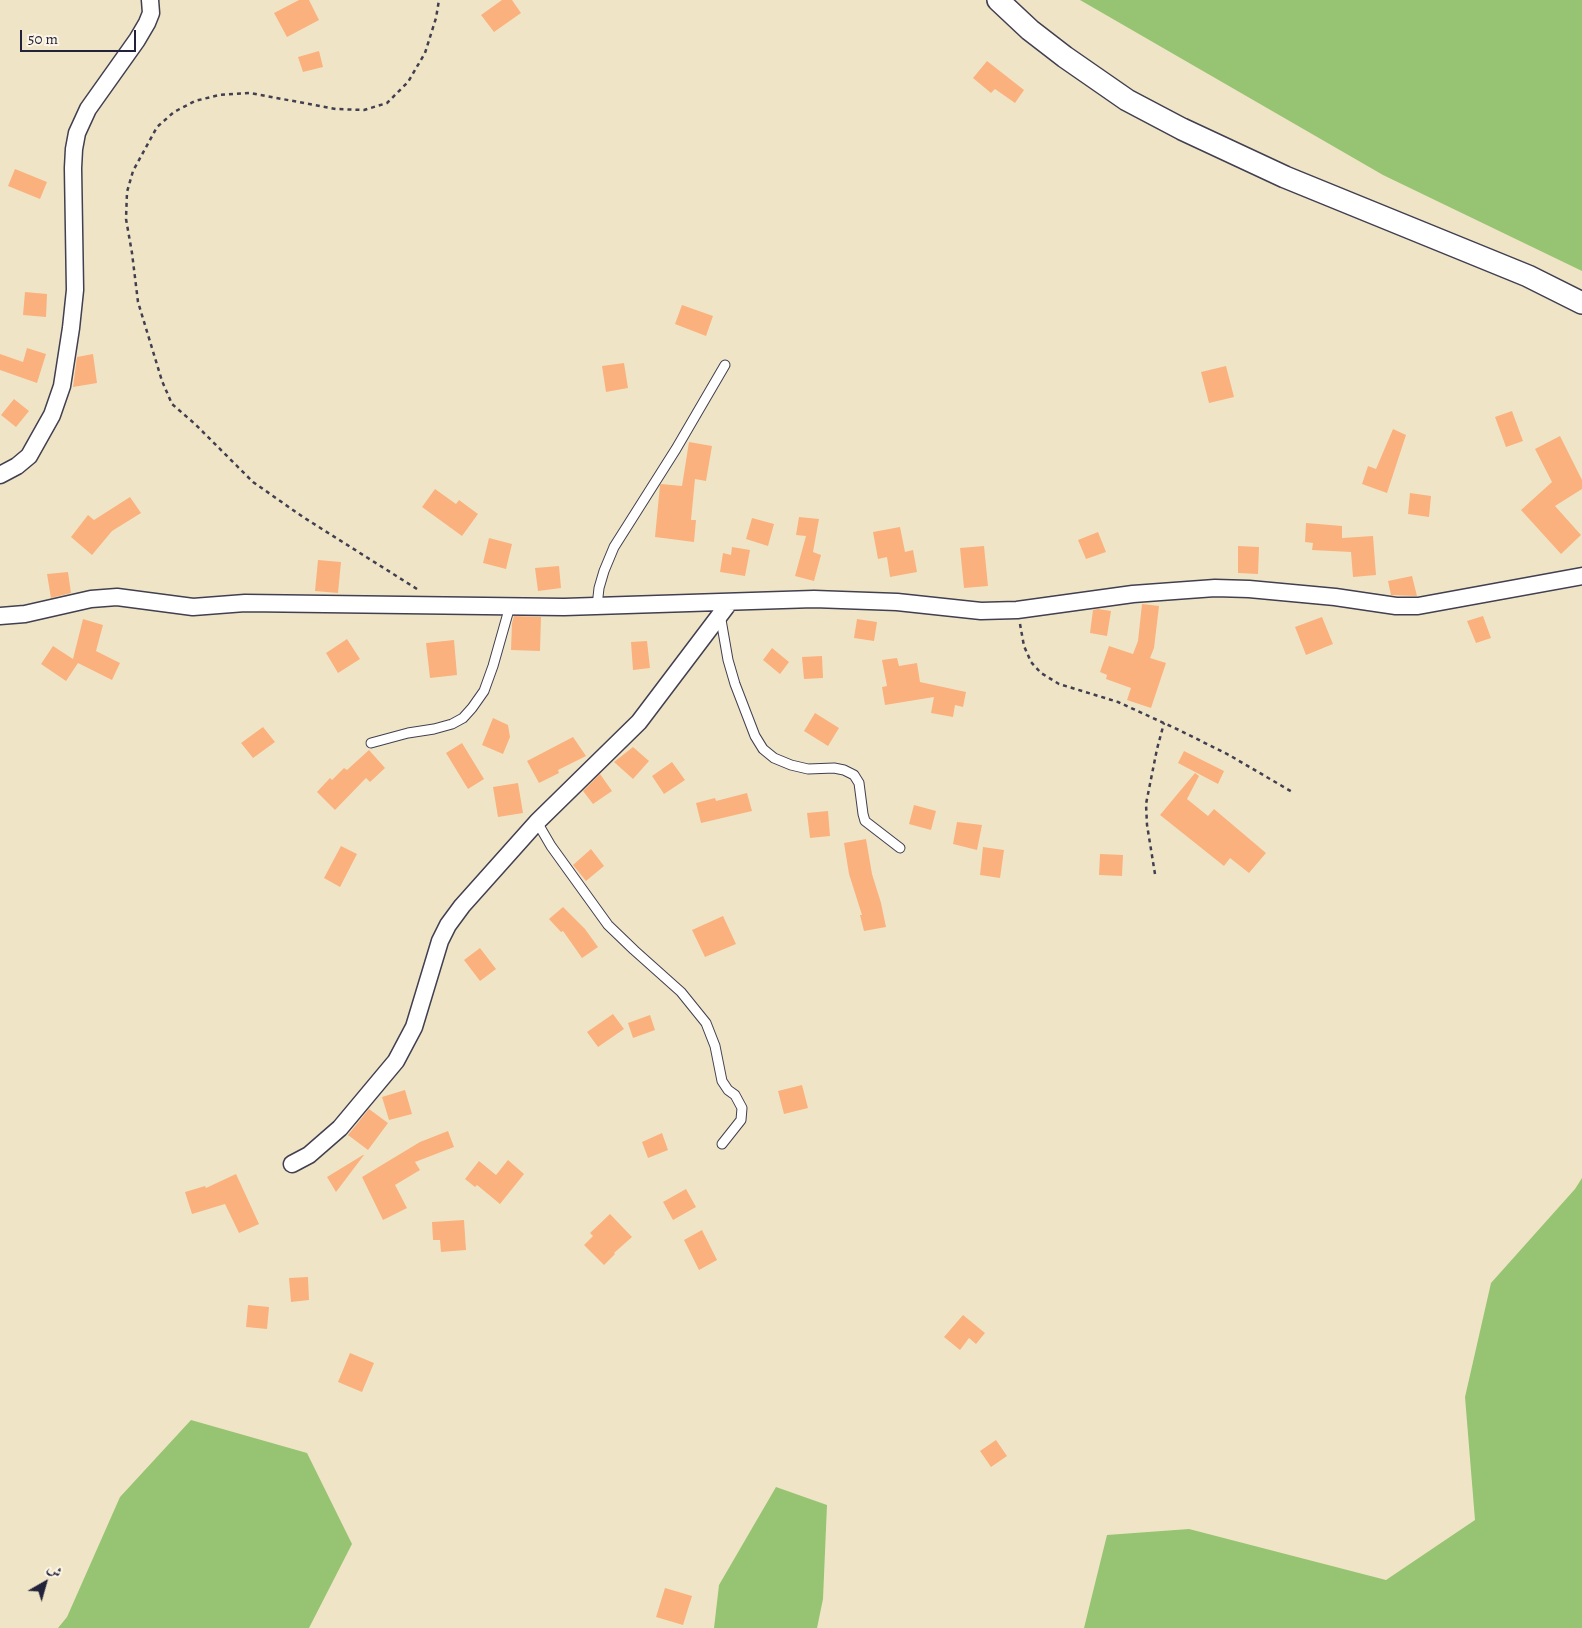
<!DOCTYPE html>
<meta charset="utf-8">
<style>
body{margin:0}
#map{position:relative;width:1582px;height:1628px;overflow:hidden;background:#efe5c6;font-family:Alegreya,Amiri,serif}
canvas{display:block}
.north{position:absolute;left:20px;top:1558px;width:50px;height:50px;-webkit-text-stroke:4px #fcf5e5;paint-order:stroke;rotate:38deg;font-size:14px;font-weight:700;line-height:20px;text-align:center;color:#22223b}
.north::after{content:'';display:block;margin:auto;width:18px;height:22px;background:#22223b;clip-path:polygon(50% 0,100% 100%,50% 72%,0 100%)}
.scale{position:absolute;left:20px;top:30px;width:116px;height:22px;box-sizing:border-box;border:2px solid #22223b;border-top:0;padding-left:6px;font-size:15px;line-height:18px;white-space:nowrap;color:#22223b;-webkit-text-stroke:4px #fcf5e5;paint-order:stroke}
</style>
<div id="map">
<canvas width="1582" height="1628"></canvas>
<div class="north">ش</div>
<div class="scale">50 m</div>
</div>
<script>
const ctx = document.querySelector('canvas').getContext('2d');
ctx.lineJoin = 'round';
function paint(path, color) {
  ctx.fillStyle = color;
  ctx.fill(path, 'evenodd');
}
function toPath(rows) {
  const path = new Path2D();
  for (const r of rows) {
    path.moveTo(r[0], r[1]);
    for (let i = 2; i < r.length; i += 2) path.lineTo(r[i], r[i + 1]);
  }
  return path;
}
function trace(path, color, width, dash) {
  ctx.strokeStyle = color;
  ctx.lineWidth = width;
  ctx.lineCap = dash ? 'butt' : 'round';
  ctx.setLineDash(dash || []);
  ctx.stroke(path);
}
paint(toPath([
 [1080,0,1582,0,1582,271,1383,175],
 [1582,1178,1582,1628,1084,1628,1107,1535,1189,1529,1386,1580,1475,1520,1465,1397,1491,1283,1575,1189],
 [191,1420,307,1453,352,1544,309,1628,58,1628,67,1617,120,1497],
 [776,1487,827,1505,823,1599,817,1628,714,1628,719,1585]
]), '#97c472');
paint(toPath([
 [299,0,309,0,319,20,287,37,274,13],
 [502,0,512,0,521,13,494,32,481,15],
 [319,51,323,67,303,72,298,57],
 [987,61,1024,90,1015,103,995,89,991,93,973,78],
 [15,169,47,182,40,199,8,186],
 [25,292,47,294,46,317,23,315],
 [682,305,713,316,706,336,675,324],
 [27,348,46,354,37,383,0,370,0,354,23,362],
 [93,354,97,383,73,387,77,357],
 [624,363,628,388,606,392,602,366],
 [1226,366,1234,397,1209,403,1201,372],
 [14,399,29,411,16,427,1,415],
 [1512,411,1523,441,1506,447,1495,417],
 [1393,429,1406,435,1387,493,1362,484,1368,466,1376,469],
 [1560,436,1582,480,1582,489,1555,506,1581,535,1561,554,1521,510,1552,482,1535,449],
 [689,442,712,446,706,481,695,479,691,520,696,520,694,542,655,537,660,485,661,484,682,486],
 [435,489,456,504,459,500,478,514,462,536,422,507],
 [1410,493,1431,496,1429,517,1408,514],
 [130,497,141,513,112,531,92,555,71,537,88,515,94,520],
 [799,517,819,519,813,552,821,555,814,581,795,576,806,536,796,535],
 [752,518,774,524,768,546,746,539],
 [1306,523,1342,526,1342,538,1373,536,1376,575,1353,577,1351,552,1312,550,1313,543,1305,542],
 [900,527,905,552,913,550,917,572,890,577,887,557,878,559,873,532],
 [1098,532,1106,552,1086,559,1078,540],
 [489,538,512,544,506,569,483,563],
 [984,546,988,586,964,588,960,548],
 [1238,546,1259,547,1258,574,1238,573],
 [732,547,750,550,745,576,720,572,723,553,731,555],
 [318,560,341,562,338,593,315,591],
 [559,566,561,588,538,591,535,568],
 [68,572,71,593,51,598,47,574],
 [1412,576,1417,596,1391,595,1388,581],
 [1142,604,1159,606,1154,648,1150,658,1166,663,1151,708,1127,700,1131,688,1106,679,1107,675,1100,672,1109,646,1133,654,1138,641],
 [1098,609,1111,611,1107,636,1090,633,1093,610],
 [514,616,541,617,540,651,511,650,512,623],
 [1483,616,1491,638,1476,643,1467,621],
 [1322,617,1333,644,1306,655,1295,627],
 [83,619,103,625,96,651,120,663,112,680,78,663,66,681,41,664,53,646,73,659],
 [857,619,877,622,874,641,854,638],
 [347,639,360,659,338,673,326,653],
 [454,640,457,675,430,678,426,643],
 [647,641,650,668,633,670,631,642],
 [772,648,789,662,780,674,763,660],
 [822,656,823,678,804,679,802,657],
 [897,658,899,666,917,663,920,682,966,692,963,707,955,705,953,717,931,713,934,697,885,705,882,687,887,686,882,660],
 [815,713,839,728,828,746,804,731],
 [493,718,508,725,510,737,503,754,482,745],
 [263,727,275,742,253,758,241,743],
 [573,737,586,756,558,770,559,773,539,783,527,761],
 [462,743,484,779,468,789,446,753],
 [633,747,649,761,633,779,614,762],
 [369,750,385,768,370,782,366,778,335,810,317,792,330,778,332,780,344,768,347,770],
 [1184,751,1224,771,1218,784,1178,763],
 [672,762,685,780,664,794,652,776],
 [1195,773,1199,776,1187,799,1208,816,1214,809,1266,853,1249,873,1230,858,1224,866,1160,815],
 [600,774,612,791,593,804,583,791],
 [518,783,523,813,498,817,493,787],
 [747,793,752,811,701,823,696,803,715,798,716,801],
 [914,805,936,811,931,830,909,824],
 [828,811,830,836,810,838,807,813],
 [957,822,982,825,977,850,953,844],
 [866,839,872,874,881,903,886,927,864,931,860,915,862,915,849,874,844,843],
 [341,846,357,854,340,887,324,878],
 [983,847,1004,850,1000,878,980,875],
 [591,849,604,866,586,881,573,865],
 [1100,854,1123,855,1122,876,1099,875],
 [563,907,585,929,598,947,582,958,563,931,561,932,549,919],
 [723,916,736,944,705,957,692,930],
 [480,948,496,969,480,981,464,960],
 [613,1014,624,1029,598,1047,587,1032],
 [650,1015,655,1030,633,1038,628,1023],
 [802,1085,808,1108,784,1114,778,1091],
 [405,1090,412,1114,389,1120,382,1097],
 [369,1109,388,1123,368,1150,348,1135],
 [448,1131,454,1147,415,1162,420,1170,395,1185,407,1208,383,1220,362,1177,420,1142],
 [662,1133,668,1150,648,1158,642,1142],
 [363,1155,364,1155,336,1192,327,1177],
 [508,1160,524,1174,500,1204,477,1185,475,1187,465,1179,479,1161,496,1175],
 [236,1174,259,1224,239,1233,225,1204,192,1214,185,1192,205,1186,206,1188],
 [686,1189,696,1207,673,1220,663,1202],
 [610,1214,632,1237,614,1253,615,1254,604,1265,584,1245,593,1236,590,1233],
 [464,1220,466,1250,441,1252,440,1240,433,1240,432,1222],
 [702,1230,717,1260,699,1270,684,1240],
 [308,1277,309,1300,291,1302,289,1278],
 [248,1305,269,1307,267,1329,246,1327],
 [963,1315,985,1333,976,1344,969,1338,960,1350,944,1337],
 [350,1353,374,1363,362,1392,338,1382],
 [996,1440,1007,1456,991,1467,980,1451],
 [665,1588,692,1596,683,1625,656,1617]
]), '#fab17e');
const service = toPath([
 [597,606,599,588,604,571,614,547,676,449,725,365],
 [720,614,728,660,735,684,755,736,763,749,774,758,791,765,808,769,834,768,844,770,854,775,859,783,863,814,865,821,900,848],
 [371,743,408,733,434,729,452,724,463,718,472,708,484,691,493,666,510,606],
 [537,822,551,846,608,925,634,950,681,992,706,1023,715,1046,722,1081,728,1090,735,1095,742,1108,741,1120,722,1144]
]);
const minor = toPath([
 [0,475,17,466,29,456,52,415,62,386,71,328,75,290,73,168,74,149,77,133,88,109,137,40,147,23,151,13,150,0],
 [0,616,25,614,91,599,117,597,193,607,245,603,564,607,814,599,897,602,981,611,1017,610,1133,594,1215,588,1249,589,1335,597,1396,606,1418,606,1582,576],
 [292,1164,309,1155,340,1128,396,1061,414,1027,440,941,448,925,462,906,537,822,639,722,729,603]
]);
const tertiary = toPath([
 [998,0,1030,30,1065,57,1127,100,1182,129,1285,177,1528,276,1582,303]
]);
trace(service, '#413f50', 11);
trace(minor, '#413f50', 19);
trace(tertiary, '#413f50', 24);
trace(toPath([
 [417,589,303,517,253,482,195,424,172,404,162,381,138,302,132,253,126,219,127,192,133,171,157,127,174,112,195,101,219,95,250,93,336,109,364,110,387,103,408,82,425,53,436,18,439,0],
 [1020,624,1024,646,1031,662,1041,673,1059,684,1118,702,1179,730,1229,755,1294,793],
 [1155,874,1147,825,1146,804,1157,749,1164,723]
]), '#413f50', 2.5, [4, 4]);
trace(service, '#fff', 9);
trace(minor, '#fff', 16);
trace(tertiary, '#fff', 21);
</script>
